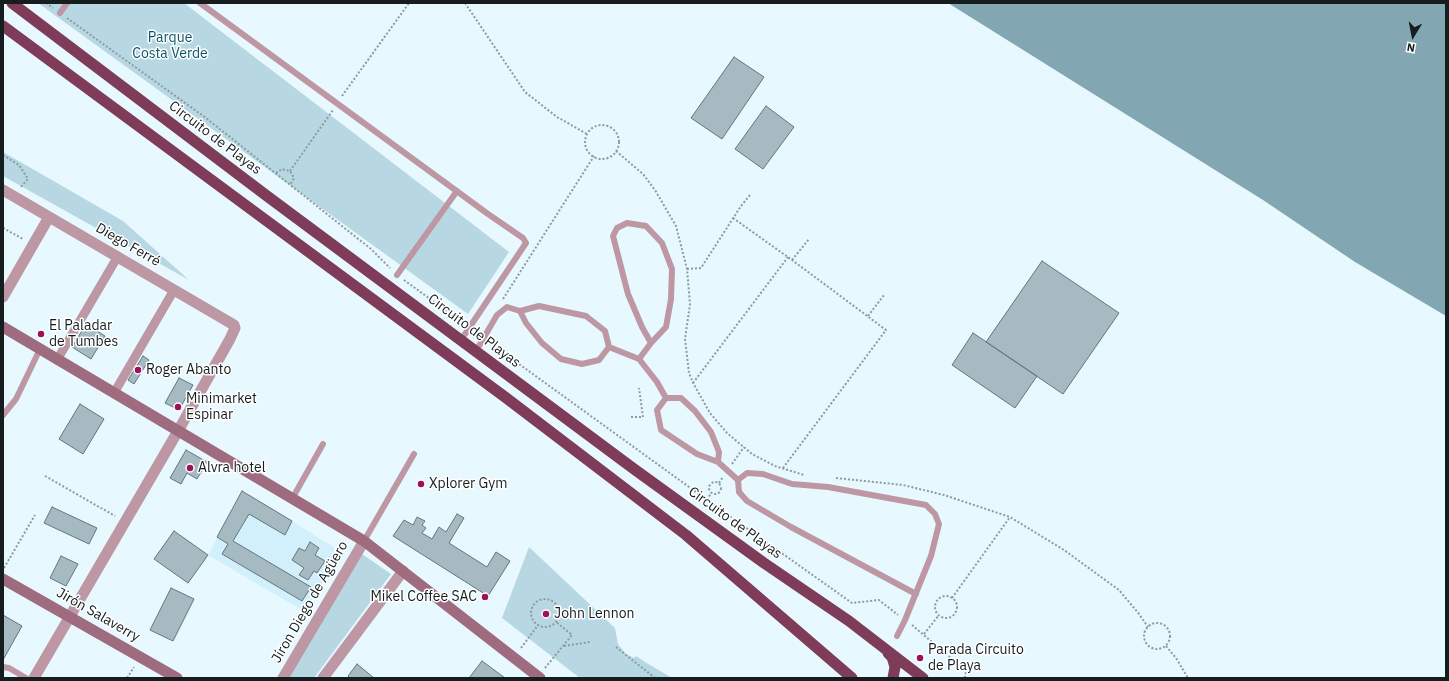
<!DOCTYPE html>
<meta charset="utf-8">
<style>
body{margin:0}
#map{position:relative;width:1449px;height:681px;overflow:hidden;background:#e7f8ff;font-family:"IBM Plex Sans",sans-serif}
canvas{display:block}
.frame{position:absolute;inset:0;border:4px solid #151d1f;pointer-events:none}
.north{position:absolute;left:1393px;top:16px;width:40px;height:40px;-webkit-text-stroke:3px #fff;paint-order:stroke;rotate:190deg;font-size:11px;font-weight:700;line-height:16px;text-align:center;color:#151d1f}
.north::after{content:'';display:block;margin:auto;width:14px;height:18px;background:#151d1f;clip-path:polygon(50% 0,100% 100%,50% 72%,0 100%)}
</style>
<div id="map">
<canvas width="1449" height="681"></canvas>
<div class="frame"></div>
<div class="north">N</div>
</div>
<script>
const ctx = document.querySelector('canvas').getContext('2d');
ctx.lineJoin = 'round';
function paint(path, color) {
  ctx.fillStyle = color;
  ctx.fill(path, 'evenodd');
}
function toPath(rows) {
  const path = new Path2D();
  for (const r of rows) {
    if (r.length === 3) {
      path.moveTo(r[0] + r[2], r[1]);
      path.arc(r[0], r[1], r[2], 0, 2 * Math.PI);
      continue;
    }
    path.moveTo(r[0], r[1]);
    for (let i = 2; i < r.length; i += 2) path.lineTo(r[i], r[i + 1]);
  }
  return path;
}
function trace(path, color, width, dash) {
  ctx.strokeStyle = color;
  ctx.lineWidth = width;
  ctx.lineCap = dash ? 'butt' : 'round';
  ctx.setLineDash(dash || []);
  ctx.stroke(path);
}
function write(font, color, halo, rows, align = 'center') {
  ctx.font = font + ' "IBM Plex Sans",sans-serif';
  ctx.lineWidth = 3;
  ctx.setLineDash([]);
  ctx.textBaseline = 'middle';
  ctx.strokeStyle = halo;
  ctx.fillStyle = color;
  for (const [text, x, y, turn = 0] of rows) {
    ctx.save();
    ctx.translate(x, y);
    ctx.rotate((+turn || 0) * Math.PI / 180);
    ctx.textAlign = isNaN(turn) ? turn : align;
    if (halo) ctx.strokeText(text, 0, 0);
    ctx.fillText(text, 0, 0);
    ctx.restore();
  }
}
paint(toPath([
 [242,491,334,547,336,559,305,612,208,555]
]), '#d1f0fb');
paint(toPath([
 [38,3,184,3,509,252,468,314],
 [3,152,123,221,189,280,3,176],
 [529,547,615,628,618,644,626,654,634,658,636,656,645,662,672,678,580,678,502,618],
 [362,554,391,574,314,678,287,678]
]), '#b7d7e3');
paint(toPath([
 [948,3,1446,3,1446,316,1355,262,1263,200]
]), '#82a6b2');
const building = toPath([
 [734,57,764,77,722,139,691,118,734,57],
 [766,106,794,127,763,169,735,149,766,106],
 [1042,261,1119,313,1063,394,986,342,1042,261],
 [86,324,105,336,91,359,72,347,86,324],
 [973,333,1037,376,1015,408,952,365,973,333],
 [143,356,149,360,134,384,128,380,143,356],
 [179,378,193,385,179,410,165,403,179,378],
 [80,404,104,419,83,454,59,439,80,404],
 [186,450,207,462,197,479,187,473,181,484,170,478,186,450],
 [242,491,292,521,285,535,249,514,233,541,311,587,302,601,222,554,228,544,217,537,242,491],
 [52,507,97,528,89,544,44,523,52,507],
 [457,514,464,518,449,543,487,567,496,552,510,561,488,596,393,536,404,520,413,525,417,517,425,521,422,525,426,528,422,533,432,539,439,527,446,532,457,514],
 [174,531,208,555,188,583,154,559,174,531],
 [310,542,319,548,315,555,325,561,317,573,314,571,308,580,299,575,304,568,292,560,299,548,305,551,310,542],
 [61,556,78,564,66,586,50,578,61,556],
 [171,588,194,599,173,641,150,630,171,588],
 [3,615,22,626,3,660,3,615],
 [482,661,505,678,469,678,482,661],
 [357,664,374,678,350,678,348,676,357,664]
]);
paint(building, '#a5bac1');
trace(building, '#63767d', 1);
trace(toPath([
 [46,3,53,8],
 [465,3,525,92,557,117,587,134],
 [67,18,206,118,371,249,390,268],
 [342,96,409,3],
 [602,142,17],
 [616,151,643,174,655,190,676,226,687,269,690,304,685,339,689,373,693,383,710,413,727,433,752,454,775,466,804,475],
 [3,155,19,165,28,179,20,188],
 [290,171,333,110],
 [276,173,282,169,290,171,294,178,290,185],
 [733,218,792,260,886,330,783,468],
 [3,228,23,239],
 [792,260,809,239],
 [687,269,701,268,741,206,750,195],
 [404,280,462,322],
 [503,299,594,156],
 [868,316,884,295],
 [490,343,707,500,852,603,879,600,898,615],
 [693,383,788,257],
 [631,417,643,417,639,388],
 [732,464,744,447],
 [45,476,115,516],
 [836,478,903,485,944,495,1010,517,1064,550,1119,590,1139,614,1148,627],
 [715,488,6],
 [719,483,723,477],
 [707,500,711,493],
 [4,568,35,515],
 [946,607,11],
 [952,598,1010,517],
 [545,613,14],
 [1157,636,13],
 [912,625,966,671,965,678],
 [924,634,939,615],
 [564,646,590,642],
 [1166,646,1176,658,1188,678],
 [616,647,655,678],
 [521,648,538,625],
 [545,668,572,635,556,622],
 [127,678,134,667]
]), '#8d9ba0', 2, [2, 2]);
trace(toPath([
 [200,3,488,214,523,238,526,243,461,340],
 [60,13,67,3],
 [397,275,457,191],
 [609,347,639,359,657,382,666,398],
 [476,351,497,315,507,307,520,311,539,306,586,316,605,331,609,347,599,360,582,364,561,359,542,343,526,323,520,311],
 [639,359,651,343,666,327,671,299,672,269,662,243,646,226,627,223,617,228,613,236,628,294,642,327,651,343],
 [3,415,16,399,40,349],
 [718,462,719,452,711,432,695,411,681,398,666,398,657,410,661,430,697,454,718,462,738,480],
 [292,499,323,444],
 [364,541,414,454],
 [897,636,905,620,931,556,939,524,935,514,926,505,828,487,792,484,763,474,747,473,738,480,739,492,747,501,791,527,916,594],
 [3,667,9,668,26,678]
]), '#bd98a4', 6);
trace(toPath([
 [57,360,118,256],
 [114,393,174,290]
]), '#bd98a4', 9);
trace(toPath([
 [3,190,234,325,235,328,230,339,178,431,34,678],
 [3,297,49,217],
 [283,678,364,541],
 [323,678,403,571]
]), '#bd98a4', 11);
trace(toPath([
 [3,327,364,541,540,678],
 [3,579,177,678]
]), '#9f6b7e', 11);
trace(toPath([
 [12,3,267,196,634,469,764,563,849,621,923,678],
 [3,26,505,397,686,535,852,678],
 [888,653,892,657,895,667,893,678]
]), '#7e3c58', 11);
for (const [x, y, r, color] of [
 [41,334,4,"#9e105c"],
 [138,370,4,"#9e105c"],
 [178,407,4,"#9e105c"],
 [190,468,4,"#9e105c"],
 [421,484,4,"#9e105c"],
 [485,597,4,"#9e105c"],
 [546,614,4,"#9e105c"],
 [920,658,4,"#9e105c"]
]) {
  const dot = new Path2D();
  dot.arc(x, y, r, 0, 2 * Math.PI);
  ctx.fillStyle = color;
  ctx.fill(dot);
  trace(dot, '#fff', 1.5);
}
write('14px', '#0a5468', '#fff', [
 ["Parque",170,38],
 ["Costa Verde",170,54]
]);
write('14px', '#151d1f', '#fff', [
 ["Circuito de Playas",215,138,37],
 ["Diego Ferré",128,245,30],
 ["Circuito de Playas",474,331,37],
 ["Circuito de Playas",735,523,36],
 ["Jíron Diego de Agüero",310,602,-60],
 ["Jirón Salaverry",98,615,30]
]);
write('14px', '#151d1f', '#fff', [
 ["El Paladar",49,326],
 ["de Tumbes",49,342],
 ["Roger Abanto",146,370],
 ["Minimarket",186,399],
 ["Espinar",186,415],
 ["Alvra hotel",198,468],
 ["Xplorer Gym",429,484],
 ["Mikel Coffee SAC",477,597,"right"],
 ["John Lennon",554,614],
 ["Parada Circuito",928,650],
 ["de Playa",928,666]
], 'left');
</script>
